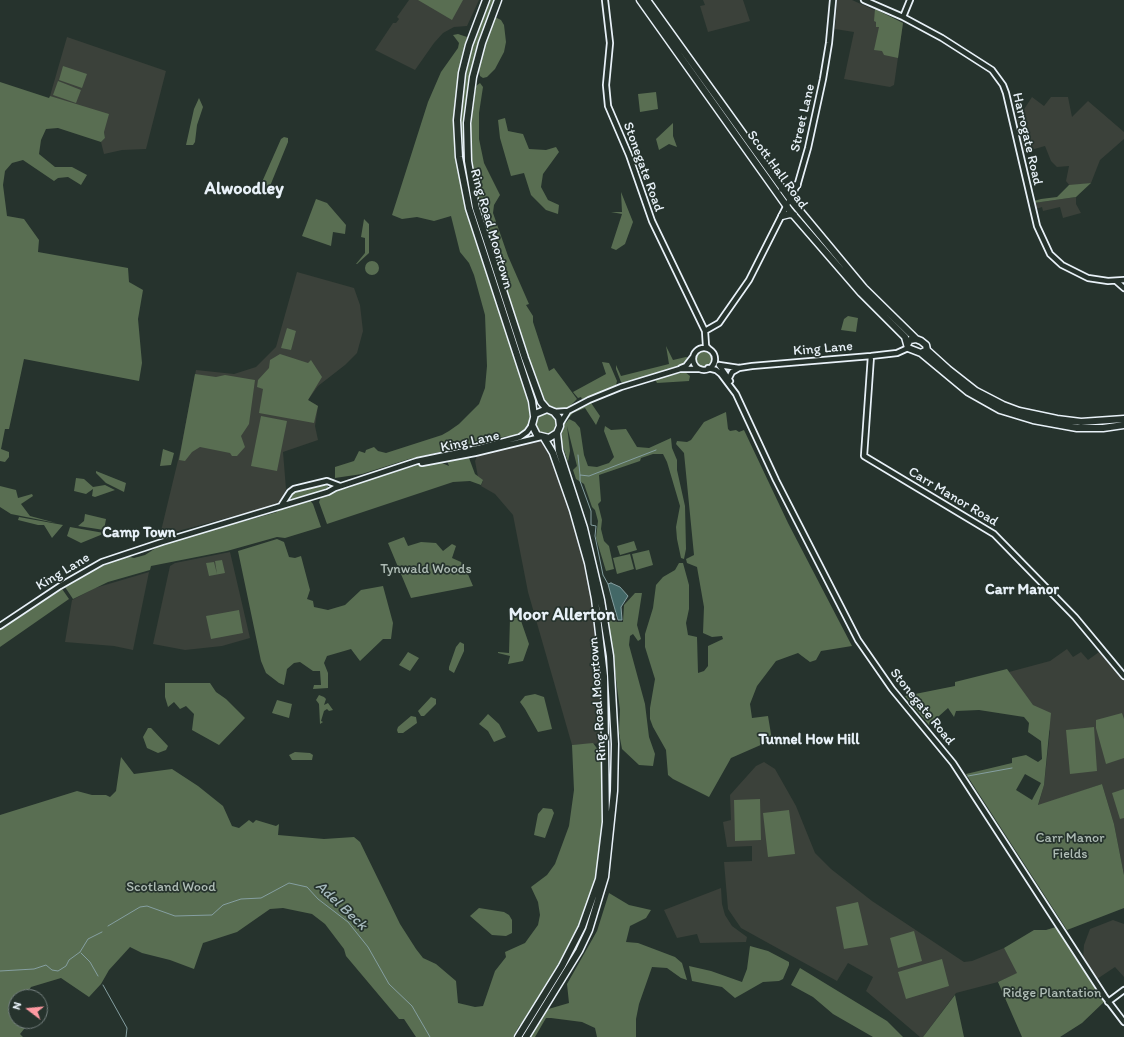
<!DOCTYPE html>
<style>
body{margin:0}
#map{position:relative;width:1124px;height:1037px;overflow:hidden;background:#26332d;font-family:Itim,sans-serif}
canvas{display:block}
.north{position:absolute;left:8px;top:989px;width:40px;height:40px;box-sizing:border-box;background:#26332d;border:1px solid #747f7e;border-radius:50%;rotate:286deg;font-size:11px;font-weight:700;line-height:16px;text-align:center;color:#e8f1f8}
.north::after{content:'';display:block;margin:auto;width:14px;height:18px;background:#ff9aa2;clip-path:polygon(50% 0,100% 100%,50% 72%,0 100%)}
</style>
<div id="map">
<canvas width="1124" height="1037"></canvas>
<div class="north">N</div>
</div>
<script>
const ctx = document.querySelector('canvas').getContext('2d');
ctx.lineJoin = 'round';
function paint(path, color) {
  ctx.fillStyle = color;
  ctx.fill(path, 'evenodd');
}
function toPath(rows) {
  const path = new Path2D();
  for (const r of rows) {
    if (r.length === 3) {
      path.moveTo(r[0] + r[2], r[1]);
      path.arc(r[0], r[1], r[2], 0, 2 * Math.PI);
      continue;
    }
    path.moveTo(r[0], r[1]);
    for (let i = 2; i < r.length; i += 2) path.lineTo(r[i], r[i + 1]);
  }
  return path;
}
function trace(path, color, width, dash) {
  ctx.strokeStyle = color;
  ctx.lineWidth = width;
  ctx.lineCap = dash ? 'butt' : 'round';
  ctx.setLineDash(dash || []);
  ctx.stroke(path);
}
function write(font, color, halo, rows, align = 'center') {
  ctx.font = font + ' Itim,sans-serif';
  ctx.lineWidth = 3.5;
  ctx.setLineDash([]);
  ctx.textBaseline = 'middle';
  ctx.strokeStyle = halo;
  ctx.fillStyle = color;
  for (const [text, x, y, turn = 0] of rows) {
    ctx.save();
    ctx.translate(x, y);
    ctx.rotate((+turn || 0) * Math.PI / 180);
    ctx.textAlign = isNaN(turn) ? turn : align;
    if (halo) ctx.strokeText(text, 0, 0);
    ctx.fillText(text, 0, 0);
    ctx.restore();
  }
}
paint(toPath([
 [409,0,479,0,467,26,454,27,443,33,434,43,415,70,375,50,393,23,396,23,399,19,397,17],
 [703,0,743,0,750,21,708,32,700,6,705,5],
 [837,0,852,0,903,23,894,85,890,87,844,79,854,32,835,29],
 [67,37,166,71,146,149,122,150,104,154,101,142,105,138,104,132,50,96],
 [1032,97,1044,106,1051,97,1068,97,1072,117,1088,101,1124,132,1124,139,1100,160,1091,183,1070,186,1066,181,1069,166,1057,167,1051,161,1045,146,1024,152,1017,120],
 [1076,197,1076,204,1081,213,1063,218,1060,207,1043,211,1042,207,1036,209,1034,203],
 [297,272,354,288,360,305,363,331,357,353,345,365,318,386,308,400,318,406,315,426,318,440,283,452,286,489,283,502,276,505,163,535,161,531,181,448,196,370,234,374,256,367,276,347],
 [541,437,550,445,588,563,599,628,606,743,572,745,528,592,513,515,495,494,481,486,483,481,478,477,475,461,478,454],
 [230,552,250,638,222,646,185,650,153,644,170,566,175,563],
 [149,572,133,650,114,646,65,642,72,600,95,588],
 [1067,649,1073,657,1081,652,1088,660,1099,652,1124,680,1124,875,1114,824,1102,784,1038,806,1044,785,1050,731,1009,672,1050,661],
 [764,762,775,769,796,806,815,853,831,869,872,901,964,962,972,961,1004,948,1018,973,998,982,956,993,923,1037,920,1037,866,991,873,977,848,963,837,981,741,928,728,909,724,862,752,861,752,846,727,847,723,822,731,820,730,795,756,766],
 [721,888,722,904,725,915,732,926,747,937,746,942,700,943,697,934,677,938,664,910],
 [1113,920,1124,924,1124,977,1115,967,1097,979,1083,959,1084,945,1090,929]
]), '#3b413a');
paint(toPath([
 [418,0,463,0,452,20],
 [488,0,496,0,480,44,465,140,483,237,481,238,469,199,461,161,459,115,467,62],
 [875,9,903,23,898,58,884,55,882,51,874,50,879,27,876,27,876,22,874,21],
 [495,17,501,20,504,25,506,42,504,52,495,69,487,77,483,78,480,76,479,71,487,37],
 [458,34,467,37,459,74,457,158,461,183,470,218,470,224,520,369,523,384,531,403,532,414,529,424,526,430,518,436,509,438,508,436,444,449,444,451,409,459,362,474,335,478,335,467,354,461,359,451,365,453,366,450,374,447,378,451,386,453,442,435,449,431,459,424,479,404,485,388,487,366,485,315,474,275,469,263,460,252,451,216,434,221,417,217,402,219,392,215,428,102,441,72,458,48,459,43,453,35],
 [63,66,87,74,82,88,59,80],
 [58,81,81,90,76,103,53,95],
 [0,82,49,98,50,96,109,114,104,132,105,138,101,142,58,128,46,129,41,140,39,154,55,167,72,167,87,175,81,185,68,177,58,178,54,181,23,160,12,163,5,171,3,185,7,216,24,219,39,240,38,252,128,268,129,282,143,290,138,319,142,363,139,381,24,359,9,429,5,429,1,449,9,452,9,457,5,462,0,461],
 [480,83,483,87,479,113,479,139,484,163,500,195,494,205,493,213,508,256,529,304,526,305,533,316,533,322,549,371,554,368,577,399,567,409,557,409,547,406,541,397,497,264,497,256,493,246,490,244,479,208,470,155,470,135,474,99,476,86],
 [656,92,658,109,640,112,638,94],
 [199,98,203,107,197,125,195,142,193,145,186,145,194,109],
 [505,118,508,131,523,134,529,149,546,150,556,147,559,152,543,174,541,187,548,200,559,205,558,214,546,210,531,195,524,173,511,176,500,138,498,120],
 [673,123,673,136,677,147,669,144,659,150,656,139],
 [284,137,288,138,288,142,270,186,265,188,262,182,281,139],
 [1091,183,1076,197,1034,203,1034,201,1041,199,1057,197,1069,185],
 [621,192,633,222,625,244,616,250,611,248,622,214,611,212,622,212],
 [316,199,327,203,346,225,345,234,333,232,331,246,302,236],
 [364,219,369,224,369,253,357,264,356,264,365,253,365,238,361,237],
 [372,268,7],
 [848,316,858,318,856,332,841,330,844,319],
 [287,328,296,331,291,350,281,348],
 [666,346,673,360,686,357,690,358,689,360,683,366,675,369,625,384,621,382,616,369,616,365,621,376,669,364],
 [704,359,8],
 [280,354,308,363,311,360,322,377,308,400,318,406,314,423,259,413,263,389,257,387,258,380,269,368,270,360],
 [602,362,609,363,611,367,617,381,616,385,587,398,582,399,581,397,578,398,573,392,606,374],
 [685,372,690,376,689,381,657,383,655,379],
 [195,374,216,377,225,375,255,380,249,424,241,436,245,447,237,456,232,456,230,453,200,447,192,452,185,461,179,460],
 [589,400,600,416,596,425,585,408,573,413,565,422,566,423,569,419,575,422,580,428,584,455,588,466,597,467,609,463,614,457,604,431,605,426,611,430,626,429,637,447,649,448,671,438,672,448,677,460,677,470,685,506,686,549,684,559,681,558,677,539,676,527,680,506,667,462,663,454,653,454,641,458,640,461,599,475,601,501,598,504,602,520,601,529,604,541,609,546,614,569,606,571,596,538,598,521,595,510,592,507,584,484,576,479,573,470,577,466,567,426,570,451,568,462,561,441,564,417],
 [726,412,728,429,730,431,736,430,739,432,744,430,788,523,852,646,821,651,816,660,810,662,798,653,776,661,757,686,750,704,752,718,768,716,772,740,731,758,709,797,673,779,668,775,666,750,653,727,650,719,650,708,655,679,645,647,645,634,653,608,656,585,663,577,675,570,679,563,683,563,689,585,689,609,686,623,688,635,697,637,698,673,704,671,708,666,708,646,723,639,722,636,712,637,703,633,704,607,697,567,687,563,686,559,694,555,684,453,676,444,677,441,687,442,691,440,704,422],
 [546,424,11],
 [261,416,287,421,277,471,251,466],
 [163,449,174,453,171,465,160,466],
 [467,456,469,458,475,474,483,480,481,485,470,481,453,482,327,524,319,502,322,495,337,489,349,488,352,486,381,476,421,464,442,463,449,466,447,461],
 [96,471,126,483,124,492,106,483,96,473],
 [76,478,84,479,93,487,105,485,115,490,95,497,92,496,93,489,86,494,74,491],
 [324,485,328,486,328,489,293,500,291,499,293,493],
 [0,486,16,490,18,498,32,494,33,496,21,504,30,516,56,523,11,514,0,507],
 [309,499,313,504,321,527,285,538,277,537,227,551,151,566,150,570,108,582,73,599,65,587,87,573,121,558,126,556,134,558,145,555,159,546,236,522,238,523,270,514,277,512,276,509],
 [85,514,106,519,104,530,78,526,84,521],
 [19,517,63,525,52,538,44,525,38,525,18,520],
 [70,527,104,533,103,534,81,543,67,536],
 [404,537,408,546,421,542,436,543,443,551,452,544,456,546,452,558,461,562,467,572,473,586,411,598,388,543],
 [277,539,284,542,289,557,295,558,301,556,310,590,307,599,313,601,314,607,328,610,345,605,361,590,383,586,393,623,391,639,383,639,360,661,351,649,327,656,324,663,328,673,328,688,313,689,314,685,321,685,320,671,313,671,300,662,294,663,287,669,284,685,279,683,266,673,261,661,238,551],
 [634,541,637,550,620,555,617,546],
 [649,550,653,565,636,570,632,554],
 [630,554,634,569,617,574,613,558],
 [222,560,225,573,209,576,206,563,214,562,217,574,215,561],
 [60,586,69,599,0,647,0,626],
 [635,593,642,593,637,625,641,639,638,641,633,634,630,636,629,645,645,704,649,737,655,754,653,766,639,765,622,749,619,733,620,710,608,617,611,617,617,622,623,622,624,605],
 [239,610,243,633,211,639,206,616],
 [519,615,529,644,523,661,508,664,510,656,498,653,498,652,509,653,510,618],
 [460,642,464,644,464,651,454,673,449,670,449,667,456,647],
 [408,652,419,658,410,671,399,665],
 [1007,669,1033,705,1051,713,1044,785,1038,805,1102,784,1114,824,1124,875,1124,908,1067,930,966,774,1012,763,1012,758,1026,755,1038,762,1042,759,1041,741,1028,732,1029,723,1024,717,979,710,956,711,954,717,948,708,929,725,905,696,955,686,955,682],
 [1025,774,1041,783,1032,800,1016,790],
 [165,683,210,683,216,692,226,699,245,718,219,745,192,730,194,714,186,706,180,709,174,702,168,707,165,697],
 [535,694,544,697,552,729,538,732,525,709,520,702,525,696],
 [319,695,324,697,326,699,324,705,328,703,333,710,329,711,327,709,324,711,321,721,323,722,320,724,319,704,316,700],
 [431,697,436,699,436,704,424,716,421,716,418,711],
 [277,700,292,704,289,718,272,713],
 [1122,713,1124,719,1124,758,1106,764,1096,728,1096,720],
 [488,714,499,724,506,737,494,742,488,731,479,724],
 [411,716,416,717,417,723,403,733,398,733,397,730,398,727],
 [1094,727,1097,771,1070,774,1066,730],
 [148,728,151,728,168,746,166,750,158,753,147,748,143,737],
 [593,743,602,755,603,769,603,822,599,879,582,927,532,1014,519,1026,513,1037,416,1037,404,1019,399,1019,346,956,344,949,325,924,312,914,283,908,270,909,237,932,203,943,194,969,170,960,142,953,130,947,109,970,101,984,89,997,61,978,31,987,25,997,16,997,16,1021,29,1021,29,1023,20,1034,23,1037,0,1037,0,815,77,791,92,795,106,795,110,797,116,791,121,757,134,774,172,769,198,786,223,806,232,826,239,828,249,820,253,823,256,820,276,826,279,824,278,835,324,839,354,837,360,842,400,924,416,949,423,958,436,964,456,981,458,1003,475,1007,483,1006,495,971,506,957,505,952,525,943,538,925,540,915,538,902,531,887,547,875,555,864,569,826,574,790,572,745],
 [295,752,310,753,313,755,312,760,292,760,289,755],
 [1124,789,1124,818,1120,819,1112,793],
 [760,799,761,840,735,841,734,800],
 [543,808,552,809,554,813,545,838,534,835,538,814],
 [789,810,795,854,768,857,763,813],
 [609,893,629,905,651,910,646,918,630,926,626,942,638,943,675,957,682,963,687,980,681,978,667,968,652,967,639,1004,636,1019,636,1037,597,1037,595,1028,582,1022,551,1018,546,1018,535,1037,529,1037,545,1010,569,1003,567,984,597,931],
 [858,902,868,945,844,949,836,907],
 [479,908,504,912,509,915,512,920,512,933,506,936,492,935,470,916],
 [1056,927,1105,1001,1082,1023,1060,1037,1022,1037,998,982,1017,973,1004,948,1034,930,1046,930],
 [914,931,922,961,898,968,890,938],
 [750,946,768,951,789,962,789,965,783,979,779,981,763,982,735,998,722,987,692,981,689,966,711,971,742,982,747,969],
 [942,959,949,986,906,999,898,972],
 [800,968,887,1021,903,1037,873,1037,833,1014,813,997,791,985],
 [955,995,964,1037,923,1037]
]), '#596e52');
const water = toPath([
 [611,583,620,587,628,596,621,607,622,620,618,620,612,599,608,584,611,583]
]);
paint(water, '#436867');
trace(water, '#859fa1', 1);
trace(toPath([
 [578,455,580,475],
 [608,584,603,575,595,536,596,526,591,525,591,511,580,481,580,475,589,476,656,450],
 [968,776,1012,768],
 [108,926,140,907,147,906,175,916,212,915,223,905,241,899,261,898,289,883,307,887,318,899,348,922,368,947,389,984,412,1006,430,1037],
 [81,953,90,962,98,976],
 [0,971,34,969,46,965,52,970,58,971,66,966,69,960,80,952,88,939,102,932],
 [103,985,127,1028,126,1037]
]), '#859fa1', 1);
const secondary = toPath([
 [605,0,610,43,606,85,608,106,629,155,652,221,705,331,706,346,709,349],
 [864,0,903,17,942,38,992,70,1003,85,1006,93,1037,226,1050,254,1062,265,1088,278,1108,281,1124,280],
 [903,17,910,0],
 [1116,281,1124,288],
 [705,331,719,323,749,280,798,183,808,148,823,79,829,43,833,0],
 [704,359,11],
 [871,356,864,456,994,534,1075,617,1124,676],
 [719,365,739,368,752,366,871,356,897,353,908,348],
 [719,365,730,381],
 [681,368,686,366,693,357],
 [708,368,716,370,721,374,736,394,776,480,858,640,892,689,953,763,1105,997,1124,1022],
 [729,378,732,372,739,368],
 [554,412,568,411],
 [560,424,568,411,589,400,621,387,680,369,700,369],
 [422,463,475,453,541,437],
 [281,506,290,492,294,489,327,481,340,486],
 [0,626,60,586,102,562,162,542,328,492,335,488,417,461,479,448,520,437,527,432,532,425],
 [1108,1002,1124,990]
]);
const highway = toPath([
 [486,0,469,45,462,73,457,120,459,157,469,208,532,401,534,416],
 [498,0,482,43,473,77,467,123,468,161,476,208,486,238,525,358,541,402,547,409],
 [640,0,790,211,861,293,905,337,908,348,921,353,927,350,926,345,921,341,916,339,910,340,908,343],
 [647,0,790,199,864,288,916,339],
 [782,189,793,188,797,185],
 [782,216,790,214,794,215],
 [927,350,948,369,976,391,1003,405,1019,411,1057,419,1081,422,1124,419],
 [921,353,968,392,1000,410,1033,420,1077,428,1103,428,1124,425],
 [518,1037,562,966,582,927,599,879,606,822,604,676,595,599,588,563,573,510,553,453,544,438],
 [526,1037,579,951,589,930,605,877,614,791,615,744,610,656,601,600,584,528,559,451,557,433,560,426,559,418,554,412,547,409,535,414,532,425,537,435,549,438,557,433]
]);
trace(secondary, '#e8f1f8', 8);
trace(highway, '#e8f1f8', 9);
trace(secondary, '#26332d', 4.5);
trace(highway, '#26332d', 6);
write('14px', '#e8f1f8', '#26332d', [
 ["Street Lane",803,118,-77],
 ["Harrogate Road",1027,139,77],
 ["Stonegate Road",643,167,70],
 ["Scott Hall Road",777,170,54],
 ["Ring Road Moortown",491,229,74],
 ["King Lane",823,349,-5],
 ["King Lane",470,442,-12],
 ["Carr Manor Road",953,497,31],
 ["King Lane",63,572,-31],
 ["Ring Road Moortown",598,699,-94],
 ["Stonegate Road",922,707,51]
]);
write('14px', '#afbdb6', '#26332d', [
 ["Tynwald Woods",426,569],
 ["Carr Manor",1070,838],
 ["Fields",1070,854],
 ["Scotland Wood",171,887],
 ["Ridge Plantation",1052,993]
]);
write('bold 15px', '#e8f1f8', '#26332d', [
 ["Camp Town",139,533],
 ["Carr Manor",1022,590],
 ["Tunnel How Hill",809,740]
]);
write('italic 15px', '#a6babe', '#26332d', [
 ["Adel Beck",341,906,43]
]);
write('bold 18px', '#e8f1f8', '#26332d', [
 ["Alwoodley",244,189],
 ["Moor Allerton",562,615]
]);
</script>
